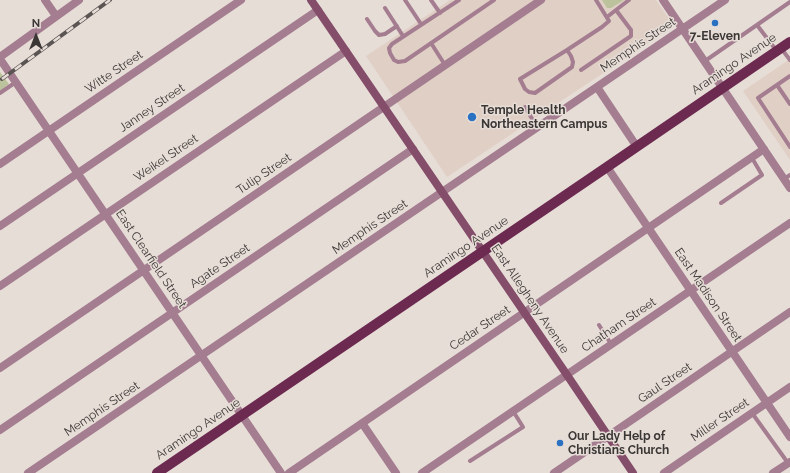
<!DOCTYPE html>
<style>
body{margin:0}
#map{position:relative;width:790px;height:473px;overflow:hidden;background:#e7ddd7;font-family:Raleway,sans-serif}
canvas{display:block}
.north{position:absolute;left:16px;top:16px;width:40px;height:40px;-webkit-text-stroke:3px #e7ddd7;paint-order:stroke;rotate:0deg;font-size:11px;font-weight:700;line-height:16px;text-align:center;color:#3b3735}
.north::after{content:'';display:block;margin:auto;width:14px;height:18px;background:#3b3735;clip-path:polygon(50% 0,100% 100%,50% 72%,0 100%)}
</style>
<div id="map">
<canvas width="790" height="473"></canvas>
<div class="north">N</div>
</div>
<script>
const ctx = document.querySelector('canvas').getContext('2d');
ctx.lineJoin = 'round';
function paint(path, color) {
  ctx.fillStyle = color;
  ctx.fill(path, 'evenodd');
}
function toPath(rows) {
  const path = new Path2D();
  for (const r of rows) {
    path.moveTo(r[0], r[1]);
    for (let i = 2; i < r.length; i += 2) path.lineTo(r[i], r[i + 1]);
  }
  return path;
}
function trace(path, color, width, dash) {
  ctx.strokeStyle = color;
  ctx.lineWidth = width;
  ctx.lineCap = dash ? 'butt' : 'round';
  ctx.setLineDash(dash || []);
  ctx.stroke(path);
}
function write(font, color, halo, rows, align = 'center') {
  ctx.font = font + ' Raleway,sans-serif';
  ctx.lineWidth = 3;
  ctx.setLineDash([]);
  ctx.textBaseline = 'middle';
  ctx.strokeStyle = halo;
  ctx.fillStyle = color;
  for (const [text, x, y, turn = 0] of rows) {
    ctx.save();
    ctx.translate(x, y);
    ctx.rotate((+turn || 0) * Math.PI / 180);
    ctx.textAlign = isNaN(turn) ? turn : align;
    if (halo) ctx.strokeText(text, 0, 0);
    ctx.fillText(text, 0, 0);
    ctx.restore();
  }
}
paint(toPath([
 [450,0,656,0,674,26,447,177,366,56],
 [790,59,790,160,743,91]
]), '#e0cfc5');
paint(toPath([
 [602,0,624,0,611,8,607,8],
 [0,72,9,84,0,91]
]), '#bbc29c');
trace(toPath([
 [405,0,421,24],
 [431,0,440,13],
 [459,0,392,44,389,48,390,53,394,60,398,62,405,61,494,0],
 [385,8,403,36],
 [616,10,629,0],
 [367,19,375,31,379,35,385,34,397,26],
 [757,25,776,50],
 [431,43,445,65],
 [781,48,790,60],
 [567,50,571,56,573,62,572,67,535,93,529,92,525,89,520,79,567,50,602,27,609,21,596,0],
 [705,61,790,2],
 [581,70,631,36,631,30,616,10,607,17],
 [790,76,758,98,790,147],
 [777,85,790,104],
 [0,93,16,82],
 [525,107,537,127],
 [784,179,790,175],
 [721,203,762,175,752,158],
 [599,325,611,344],
 [752,413,788,463],
 [470,461,523,427,513,411]
]), '#a47d90', 4);
trace(toPath([
 [45,0,56,16],
 [663,0,790,188],
 [0,57,79,0],
 [0,59,281,473],
 [597,87,637,147],
 [0,164,241,0],
 [607,167,790,437],
 [0,226,318,10],
 [0,286,346,51],
 [0,368,541,0],
 [362,423,396,473],
 [0,430,413,149],
 [28,473,725,0],
 [289,473,764,149],
 [422,473,790,223],
 [554,473,790,312],
 [664,473,790,387],
 [773,473,790,462]
]), '#a47d90', 8);
trace(toPath([
 [311,0,567,375,633,473]
]), '#844d6a', 8);
trace(toPath([
 [157,473,607,167,790,42]
]), '#6c2a50', 10);
const rail = toPath([
 [2,79,110,0]
]);
trace(rail, '#5a5452', 4);
trace(rail, '#e7ddd7', 2.5, [8]);
for (const [x, y, r, color] of [
 [715,23,4,"#2b71c2"],
 [472,117,5,"#2b71c2"],
 [560,443,4,"#2b71c2"]
]) {
  const dot = new Path2D();
  dot.arc(x, y, r, 0, 2 * Math.PI);
  ctx.fillStyle = color;
  ctx.fill(dot);
  trace(dot, '#e7ddd7', 1.5);
}
write('bold 12px', '#3b3735', '#e7ddd7', [
 ["7-Eleven",715,36,"center"],
 ["Temple Health",481,110],
 ["Northeastern Campus",481,124],
 ["Our Lady Help of",568,436],
 ["Christians Church",568,450]
], 'left');
write('12px', '#3b3735', '#e7ddd7', [
 ["Memphis Street",638,45,-34],
 ["Aramingo Avenue",734,64,-34],
 ["Witte Street",114,72,-34],
 ["Janney Street",152,108,-34],
 ["Weikel Street",166,158,-34],
 ["Tulip Street",264,174,-34],
 ["Memphis Street",370,227,-34],
 ["Aramingo Avenue",466,247,-34],
 ["East Clearfield Street",151,259,56],
 ["Agate Street",220,266,-34],
 ["East Madison Street",708,295,56],
 ["East Allegheny Avenue",530,299,56],
 ["Chatham Street",619,325,-34],
 ["Cedar Street",480,328,-34],
 ["Gaul Street",665,383,-34],
 ["Memphis Street",102,409,-34],
 ["Miller Street",720,420,-34],
 ["Aramingo Avenue",198,429,-34]
]);
</script>
